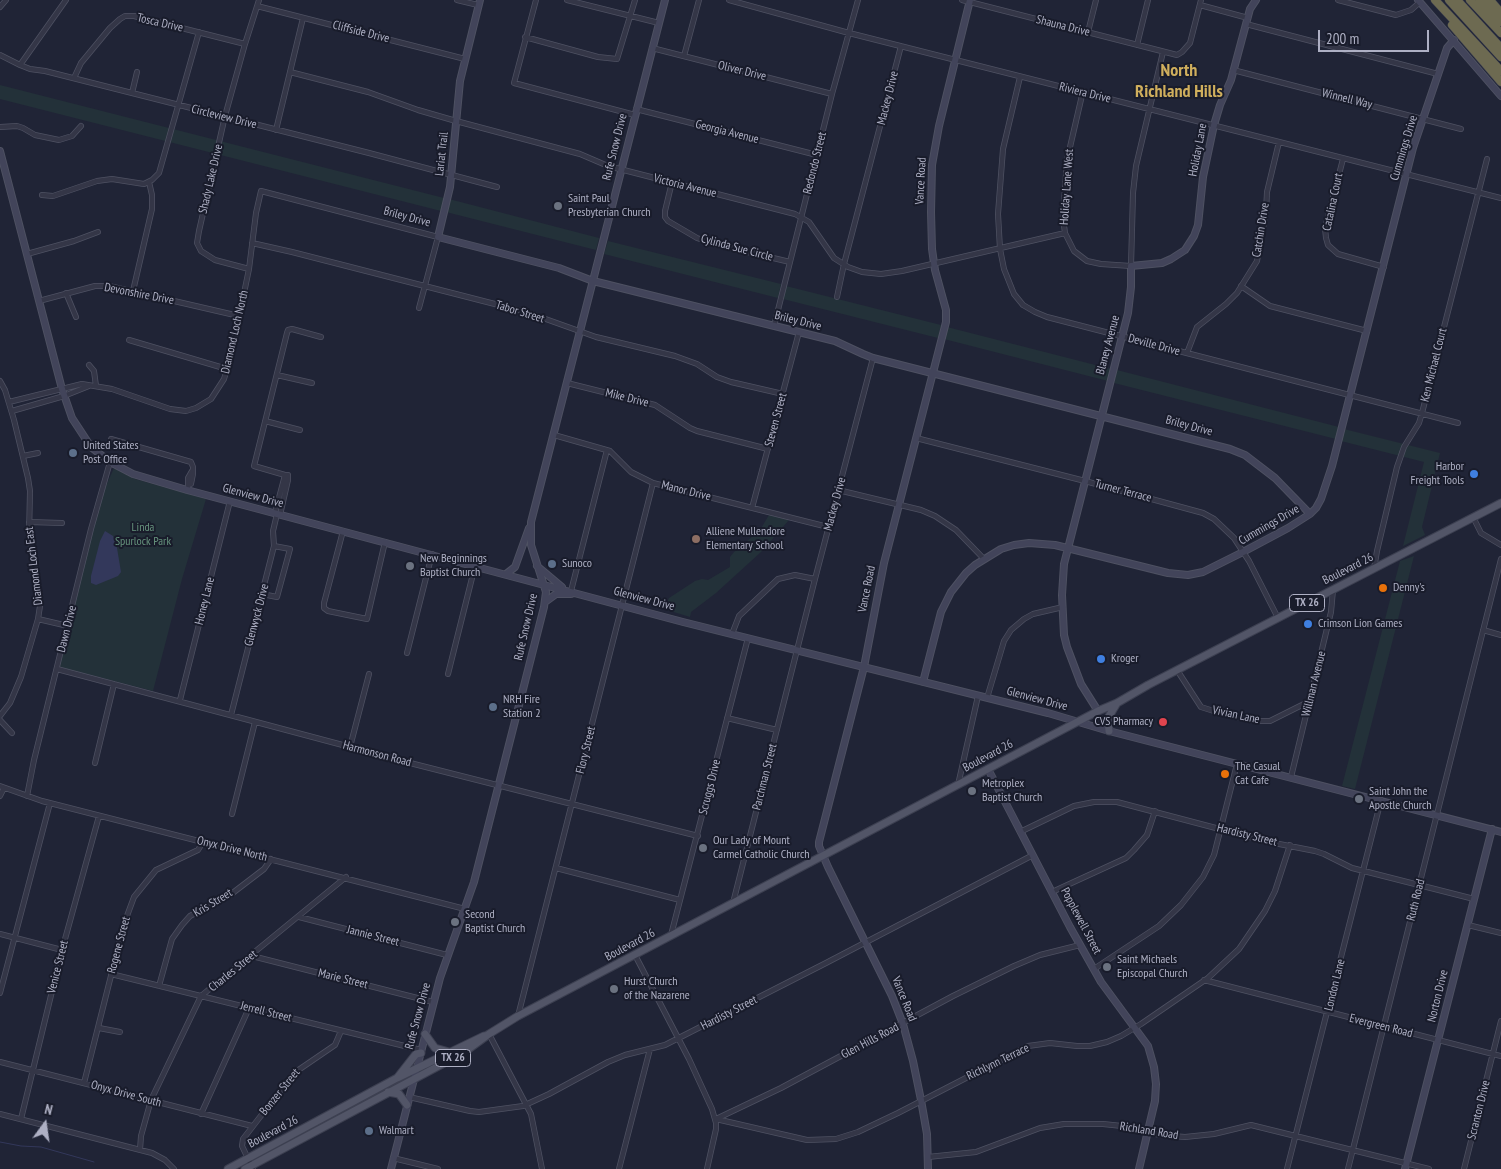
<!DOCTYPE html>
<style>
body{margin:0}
#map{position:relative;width:1501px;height:1169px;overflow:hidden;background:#202436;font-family:"PT Sans Narrow",sans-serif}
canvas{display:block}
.north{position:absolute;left:20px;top:1099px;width:50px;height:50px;-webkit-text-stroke:4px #191c2b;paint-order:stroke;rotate:14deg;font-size:14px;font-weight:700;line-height:20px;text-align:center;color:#aeb0c4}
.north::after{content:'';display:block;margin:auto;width:18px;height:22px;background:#aeb0c4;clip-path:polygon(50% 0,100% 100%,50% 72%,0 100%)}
.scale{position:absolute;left:1318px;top:30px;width:111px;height:22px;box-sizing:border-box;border:2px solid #aeb0c4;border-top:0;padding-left:6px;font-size:15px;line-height:18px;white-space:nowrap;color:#aeb0c4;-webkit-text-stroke:4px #191c2b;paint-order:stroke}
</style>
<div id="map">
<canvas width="1501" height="1169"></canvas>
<div class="north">N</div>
<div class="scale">200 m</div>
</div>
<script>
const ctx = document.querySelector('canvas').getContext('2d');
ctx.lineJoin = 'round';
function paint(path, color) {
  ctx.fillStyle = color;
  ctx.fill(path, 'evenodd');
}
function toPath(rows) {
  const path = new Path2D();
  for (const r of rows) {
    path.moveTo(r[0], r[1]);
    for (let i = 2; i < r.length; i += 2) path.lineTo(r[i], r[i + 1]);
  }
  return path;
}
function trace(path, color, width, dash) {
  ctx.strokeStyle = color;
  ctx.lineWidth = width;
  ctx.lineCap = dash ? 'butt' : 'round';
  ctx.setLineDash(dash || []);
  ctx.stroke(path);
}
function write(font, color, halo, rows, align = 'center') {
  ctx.font = font + ' "PT Sans Narrow",sans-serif';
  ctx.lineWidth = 4;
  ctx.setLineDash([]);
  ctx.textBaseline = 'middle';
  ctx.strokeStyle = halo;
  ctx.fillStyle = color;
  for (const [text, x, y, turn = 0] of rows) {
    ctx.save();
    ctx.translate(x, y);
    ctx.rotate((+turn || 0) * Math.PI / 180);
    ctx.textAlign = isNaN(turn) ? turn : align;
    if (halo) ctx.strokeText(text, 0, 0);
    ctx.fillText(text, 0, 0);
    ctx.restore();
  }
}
paint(toPath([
 [0,85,444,198,441,211,0,99],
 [449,199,599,238,596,250,446,212],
 [608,241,781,284,778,298,604,254],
 [786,286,941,325,938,338,783,299],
 [947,327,1111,369,1108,381,944,339],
 [1117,370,1339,427,1336,439,1114,383],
 [1344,429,1440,453,1422,527,1425,535,1403,546,1424,462,1341,441],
 [114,468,135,479,206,499,182,579,153,691,59,667,100,499],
 [769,515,789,520,761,552,716,593,691,612,690,617,664,609,669,598,695,581,702,579,708,580,730,567,730,557,734,552,760,530],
 [1414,556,1355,789,1342,786,1400,561]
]), '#233139');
paint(toPath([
 [105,531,113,536,117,548,121,572,118,576,96,585,91,583,91,576,100,541]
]), '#33385b');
trace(toPath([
 [0,1142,21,1146,41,1147,94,1162]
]), '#33385b', 1);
const street = toPath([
 [457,0,478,5],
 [536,0,514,83,635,115],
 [567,0,659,23],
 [729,0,849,33,1501,198],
 [962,0,1177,55,1182,52,1190,43,1201,0],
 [1338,0,1396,15,1411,10,1420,2],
 [1200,5,1248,18],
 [257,6,465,59],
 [0,7,6,0],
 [1246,24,1438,74],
 [1088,32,1096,0],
 [525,37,598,57,617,59,635,0],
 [1137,45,1148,0],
 [652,48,832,94],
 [0,55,20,65,30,69,45,71,369,153,497,187],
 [684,56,699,0],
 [20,65,66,0],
 [1233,70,1461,129],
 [290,72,368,92,418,110,456,121,580,154,608,166,795,214,809,222,834,258,848,267,862,272,881,274,902,271,1065,233],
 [1020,77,1003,149,998,214,1000,249,1004,269,1014,294,1023,305,1035,312,1047,317,1458,423],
 [74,78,81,63,110,28,120,19,125,16,134,16,245,44],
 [1083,91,1067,160,1063,218,1065,233,1074,251,1087,261,1101,264,1131,266,1133,193,1136,166,1163,52],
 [132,93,137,72],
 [636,109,817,155],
 [0,127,17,126,23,128,35,135,59,140,72,136,81,126],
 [276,130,303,18],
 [1343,159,1325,228,1326,238,1328,245,1338,254,1384,267],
 [672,182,665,211,665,217,668,221,697,238,714,244,790,262],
 [42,195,53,196,97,181,112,179,144,184,152,180,159,173,199,32],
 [252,243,292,252,526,312,596,337,675,356,697,364,717,377,731,382,783,394],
 [27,254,74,241,98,232],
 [249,269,215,260,201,251,197,243,199,231,225,116,245,44,259,0],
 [1241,286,1270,306,1367,331],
 [133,291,152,209,152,195,149,182],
 [66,293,76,317],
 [837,297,844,264,901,46],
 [39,301,95,286,109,286,239,316],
 [774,326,832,94,858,0],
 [129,340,227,369],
 [1187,353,1197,327,1226,304,1237,293,1257,261,1266,212,1267,192,1279,142],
 [89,365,94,371,96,386],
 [277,375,312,383],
 [0,381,5,390,14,420,28,478,30,491,29,536,40,596,40,606,38,619,21,677,10,703,0,716],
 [567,383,655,405,690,428,697,431,768,449],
 [9,402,82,384,112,389,170,409,186,411,196,408,211,399,224,379,231,356,249,269,256,213,261,191,438,237,419,308],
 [12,411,64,396,89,386],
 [265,421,300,430],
 [554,435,610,451,631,472,653,483,828,527],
 [916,438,1085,481,1203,513,1214,519,1234,538,1249,561,1278,618],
 [111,439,191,462,193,467,193,474,191,484,188,485],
 [23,456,38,453],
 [285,475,254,466,287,333,288,330,292,329,321,337],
 [188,488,188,478,192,471],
 [838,490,921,510,935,516,956,530,984,559],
 [752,508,799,332],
 [275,513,285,475],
 [280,515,288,480,288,475,285,475],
 [1473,517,1481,533,1501,545],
 [29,522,62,523],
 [343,531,324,603,324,608,328,611,367,619,385,542],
 [1374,569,1377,551,1397,467,1404,447,1419,423,1422,413,1487,159],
 [571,591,607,450],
 [262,594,277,597,290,549,274,546],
 [38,619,68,626],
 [1483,630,1501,635],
 [732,634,739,616,778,579,795,575,815,579],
 [407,653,432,554],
 [57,669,414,764,698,836],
 [1177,670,1201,707,1220,713,1255,721,1270,721,1310,701],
 [448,674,475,566],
 [987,698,1004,641,1011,630,1024,619,1033,614,1063,607],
 [180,700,230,501],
 [231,715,274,546,273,531,277,514],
 [727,718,777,730],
 [0,720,12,733],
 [350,747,369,674],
 [95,763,114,684],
 [1291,777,1331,612,1333,590],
 [958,785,978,696],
 [0,786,42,801,465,909],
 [0,796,4,788],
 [27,796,34,760,91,529,110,462],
 [232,814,255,722],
 [1020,832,1074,806,1094,802,1117,802,1269,842,1315,851,1324,854,1352,868,1474,899],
 [556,868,680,900],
 [1052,892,1126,858,1134,850,1147,835,1155,811],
 [733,903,815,579,873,358],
 [299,917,447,955],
 [1468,925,1501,933],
 [0,934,62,950],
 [671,935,748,638],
 [635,955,689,1059,712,1109,716,1123,716,1129,707,1169],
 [252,956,433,1002],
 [1094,969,1159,926,1181,905,1203,877,1214,855,1237,764],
 [111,974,421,1050],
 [1204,980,1501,1056],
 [159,986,172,939,182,925,190,916,230,895,264,869,271,859],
 [0,993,50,803],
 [518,1016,653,483],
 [99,1028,120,1032],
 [489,1034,531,1114,542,1169],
 [0,1062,252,1126],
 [84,1083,124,924,134,897,156,870,198,850,203,842],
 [409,1097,470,1111,479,1112,523,1106,549,1094,608,1062,625,1055,665,1045,826,963,1033,855],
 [0,1114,152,1153,165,1160,174,1169],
 [201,1114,249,1008],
 [21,1119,62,950,99,816],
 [716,1119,807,1140,836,1139,858,1132,898,1113,1028,1046,1050,1043,1077,1046,1090,1046,1107,1042,1121,1036,1141,1024,1208,978,1239,949,1265,911,1275,891,1290,845],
 [716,1119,781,1088,953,996,1014,966,1040,955,1080,945],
 [140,1150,141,1136,151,1100,201,996,346,877],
 [928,1157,976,1152,1040,1128,1064,1124,1103,1124,1122,1126,1160,1135,1185,1137,1214,1134,1251,1125,1429,1169],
 [393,1158,438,1169],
 [253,1169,242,1146,243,1139,294,1073,335,1045,341,1031],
 [619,1169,650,1049],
 [1287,1169,1381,800],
 [1348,1169,1501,559],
 [1464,1169,1501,1021]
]);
const secondary = toPath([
 [480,0,460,81,450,187,438,237,559,268,593,281,835,341,863,354,873,358,1230,449,1245,455,1275,478,1310,514],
 [1418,0,1501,96],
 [0,151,62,389,72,418,91,447,110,462,133,474,187,490,683,622,1048,713,1109,731,1501,832],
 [537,566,562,587],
 [506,574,515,567,529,528],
 [545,602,556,594,571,594],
 [923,682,941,612,951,592,966,573,975,565,1001,549,1014,545,1029,543,1055,545,1168,573,1188,575,1203,572,1243,552,1288,528,1310,514,1316,508,1321,499,1332,466,1413,148,1445,54,1447,48,1454,40],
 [1098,711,1081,684,1067,647,1064,635,1062,595,1064,564,1128,313,1131,287,1131,266,1162,263,1171,259,1185,250,1194,236,1198,225,1203,177,1214,125,1220,105,1231,80,1250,9,1256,0],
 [988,769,1070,927,1101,982,1148,1046,1154,1067,1156,1084,1155,1101,1139,1169],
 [391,1169,440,978,474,882,544,607,546,592,531,545,531,522,665,0],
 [928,1169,927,1134,921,1100,913,1061,903,1024,892,996,828,867,819,846,819,842,864,667,884,563,946,322,946,310,935,270,932,249,931,212,932,165,939,126,970,0],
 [1405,1169,1492,829]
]);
const primary = toPath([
 [1109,731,1108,718,1117,703],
 [425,1034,435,1048,449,1052],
 [398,1077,416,1054,421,1053],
 [388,1092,399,1094,407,1105],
 [228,1169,397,1078,484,1036],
 [245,1169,463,1053,489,1034,518,1016,1098,711,1117,703,1148,685,1501,503]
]);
const highway = toPath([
 [1435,0,1501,71],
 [1449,0,1501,57],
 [1457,0,1501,48],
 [1470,0,1501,33],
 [1480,0,1501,22],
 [1490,0,1501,13],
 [1452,25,1501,82]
]);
trace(street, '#4e5162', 6);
trace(secondary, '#4e5162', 8);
trace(primary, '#3d4051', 9);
trace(highway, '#3b3e4f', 9);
trace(street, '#343647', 4.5);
trace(secondary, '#42445a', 6);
trace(primary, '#525567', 7);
trace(highway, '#6d6a51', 8);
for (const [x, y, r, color] of [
 [558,206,5,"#6b7280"],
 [73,453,5,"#5c6f8a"],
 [1474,474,5,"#3f7fe0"],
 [696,539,5,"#8d6e63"],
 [552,564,5,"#5c6f8a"],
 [410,566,5,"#6b7280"],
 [1383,588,5,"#e8710a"],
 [1308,624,5,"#3f7fe0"],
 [1101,659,5,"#3f7fe0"],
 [493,707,5,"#5c6f8a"],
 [1163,722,5,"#e0444e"],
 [1225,774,5,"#e8710a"],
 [972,791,5,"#6b7280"],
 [1359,799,5,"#6b7280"],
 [703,848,5,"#6b7280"],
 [455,922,5,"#6b7280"],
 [1107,967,5,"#6b7280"],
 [614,989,5,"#6b7280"],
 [369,1131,5,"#5c6f8a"]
]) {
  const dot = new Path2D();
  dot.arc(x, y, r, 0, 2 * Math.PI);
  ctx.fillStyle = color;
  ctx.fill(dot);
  trace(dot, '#191c2b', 2);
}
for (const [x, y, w] of [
 [1307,603,35],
 [453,1058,35]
]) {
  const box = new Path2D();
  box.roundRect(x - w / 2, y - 8.5, w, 17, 4);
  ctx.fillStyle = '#191c2b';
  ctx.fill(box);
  trace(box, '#aeb0c4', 1);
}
write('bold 11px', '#aeb0c4', null, [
 ["TX 26",1307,603],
 ["TX 26",453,1058]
]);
write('12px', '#aeb0c4', '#191c2b', [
 ["Tosca Drive",160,23,13],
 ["Shauna Drive",1063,26,14],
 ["Cliffside Drive",361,32,14],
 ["Oliver Drive",742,71,14],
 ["Riviera Drive",1085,93,14],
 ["Mackey Drive",888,98,-76],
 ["Winnell Way",1347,99,14],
 ["Circleview Drive",224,117,14],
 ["Georgia Avenue",727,132,14],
 ["Rufe Snow Drive",615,147,-76],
 ["Cummings Drive",1404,148,-73],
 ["Holiday Lane",1198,150,-79],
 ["Lariat Trail",442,154,-84],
 ["Redondo Street",815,163,-76],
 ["Shady Lake Drive",211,179,-77],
 ["Vance Road",921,181,-87],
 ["Victoria Avenue",685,186,14],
 ["Holiday Lane West",1067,187,-86],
 ["Catalina Court",1333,202,-78],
 ["Briley Drive",407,217,15],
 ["Catchin Drive",1261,230,-81],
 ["Cylinda Sue Circle",737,248,15],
 ["Devonshire Drive",139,294,11],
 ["Tabor Street",520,312,17],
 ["Briley Drive",798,321,14],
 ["Diamond Loch North",235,332,-77],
 ["Blaney Avenue",1108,345,-75],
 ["Deville Drive",1154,345,15],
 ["Ken Michael Court",1434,365,-76],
 ["Mike Drive",627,398,14],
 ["Steven Street",776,420,-75],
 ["Briley Drive",1189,426,15],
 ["Manor Drive",686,491,14],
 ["Turner Terrace",1123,491,15],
 ["Glenview Drive",253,496,15],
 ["Mackey Drive",835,504,-75],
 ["Cummings Drive",1269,525,-30],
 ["Diamond Loch East",34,566,-97],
 ["Boulevard 26",1348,569,-27],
 ["Vance Road",867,589,-79],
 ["Glenview Drive",644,599,15],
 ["Honey Lane",205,601,-76],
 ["Glenwyck Drive",257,615,-75],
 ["Rufe Snow Drive",526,627,-77],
 ["Dawn Drive",67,629,-76],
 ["Willman Avenue",1314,684,-76],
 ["Glenview Drive",1037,699,15],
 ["Vivian Lane",1236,715,12],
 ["Flory Street",586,750,-76],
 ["Harmonson Road",377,754,15],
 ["Boulevard 26",988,756,-28],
 ["Parchman Street",765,777,-76],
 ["Scruggs Drive",710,787,-76],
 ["Hardisty Street",1247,835,14],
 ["Onyx Drive North",232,849,14],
 ["Ruth Road",1416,900,-76],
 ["Kris Street",213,903,-31],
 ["Popplewell Street",1081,921,62],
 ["Jannie Street",373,936,14],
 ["Rogene Street",119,945,-75],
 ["Boulevard 26",630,945,-28],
 ["Venice Street",58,967,-76],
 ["Charles Street",233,971,-39],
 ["Marie Street",343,979,14],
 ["London Lane",1335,985,-76],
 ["Norton Drive",1438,996,-76],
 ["Vance Road",904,999,68],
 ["Jerrell Street",266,1012,14],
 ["Hardisty Street",729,1013,-27],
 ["Rufe Snow Drive",418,1016,-75],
 ["Evergreen Road",1381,1026,14],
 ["Glen Hills Road",870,1041,-28],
 ["Richlynn Terrace",998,1062,-26],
 ["Bonzer Street",280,1092,-51],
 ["Onyx Drive South",126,1094,15],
 ["Scranton Drive",1479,1110,-76],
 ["Richland Road",1149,1131,9],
 ["Boulevard 26",273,1132,-28]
]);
write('12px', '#aeb0c4', '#191c2b', [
 ["Saint Paul",568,199],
 ["Presbyterian Church",568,213],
 ["United States",83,446],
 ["Post Office",83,460],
 ["Harbor",1464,467,"right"],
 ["Freight Tools",1464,481,"right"],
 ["Alliene Mullendore",706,532],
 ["Elementary School",706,546],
 ["New Beginnings",420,559],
 ["Baptist Church",420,573],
 ["Sunoco",562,564],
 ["Denny's",1393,588],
 ["Crimson Lion Games",1318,624],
 ["Kroger",1111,659],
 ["NRH Fire",503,700],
 ["Station 2",503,714],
 ["CVS Pharmacy",1153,722,"right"],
 ["The Casual",1235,767],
 ["Cat Cafe",1235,781],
 ["Metroplex",982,784],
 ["Baptist Church",982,798],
 ["Saint John the",1369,792],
 ["Apostle Church",1369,806],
 ["Our Lady of Mount",713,841],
 ["Carmel Catholic Church",713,855],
 ["Second",465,915],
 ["Baptist Church",465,929],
 ["Saint Michaels",1117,960],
 ["Episcopal Church",1117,974],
 ["Hurst Church",624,982],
 ["of the Nazarene",624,996],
 ["Walmart",379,1131]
], 'left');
write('12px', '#66937d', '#191c2b', [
 ["Linda",143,528],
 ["Spurlock Park",143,542]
]);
write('bold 18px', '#d0af5d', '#191c2b', [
 ["North",1179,71],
 ["Richland Hills",1179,92]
]);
</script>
